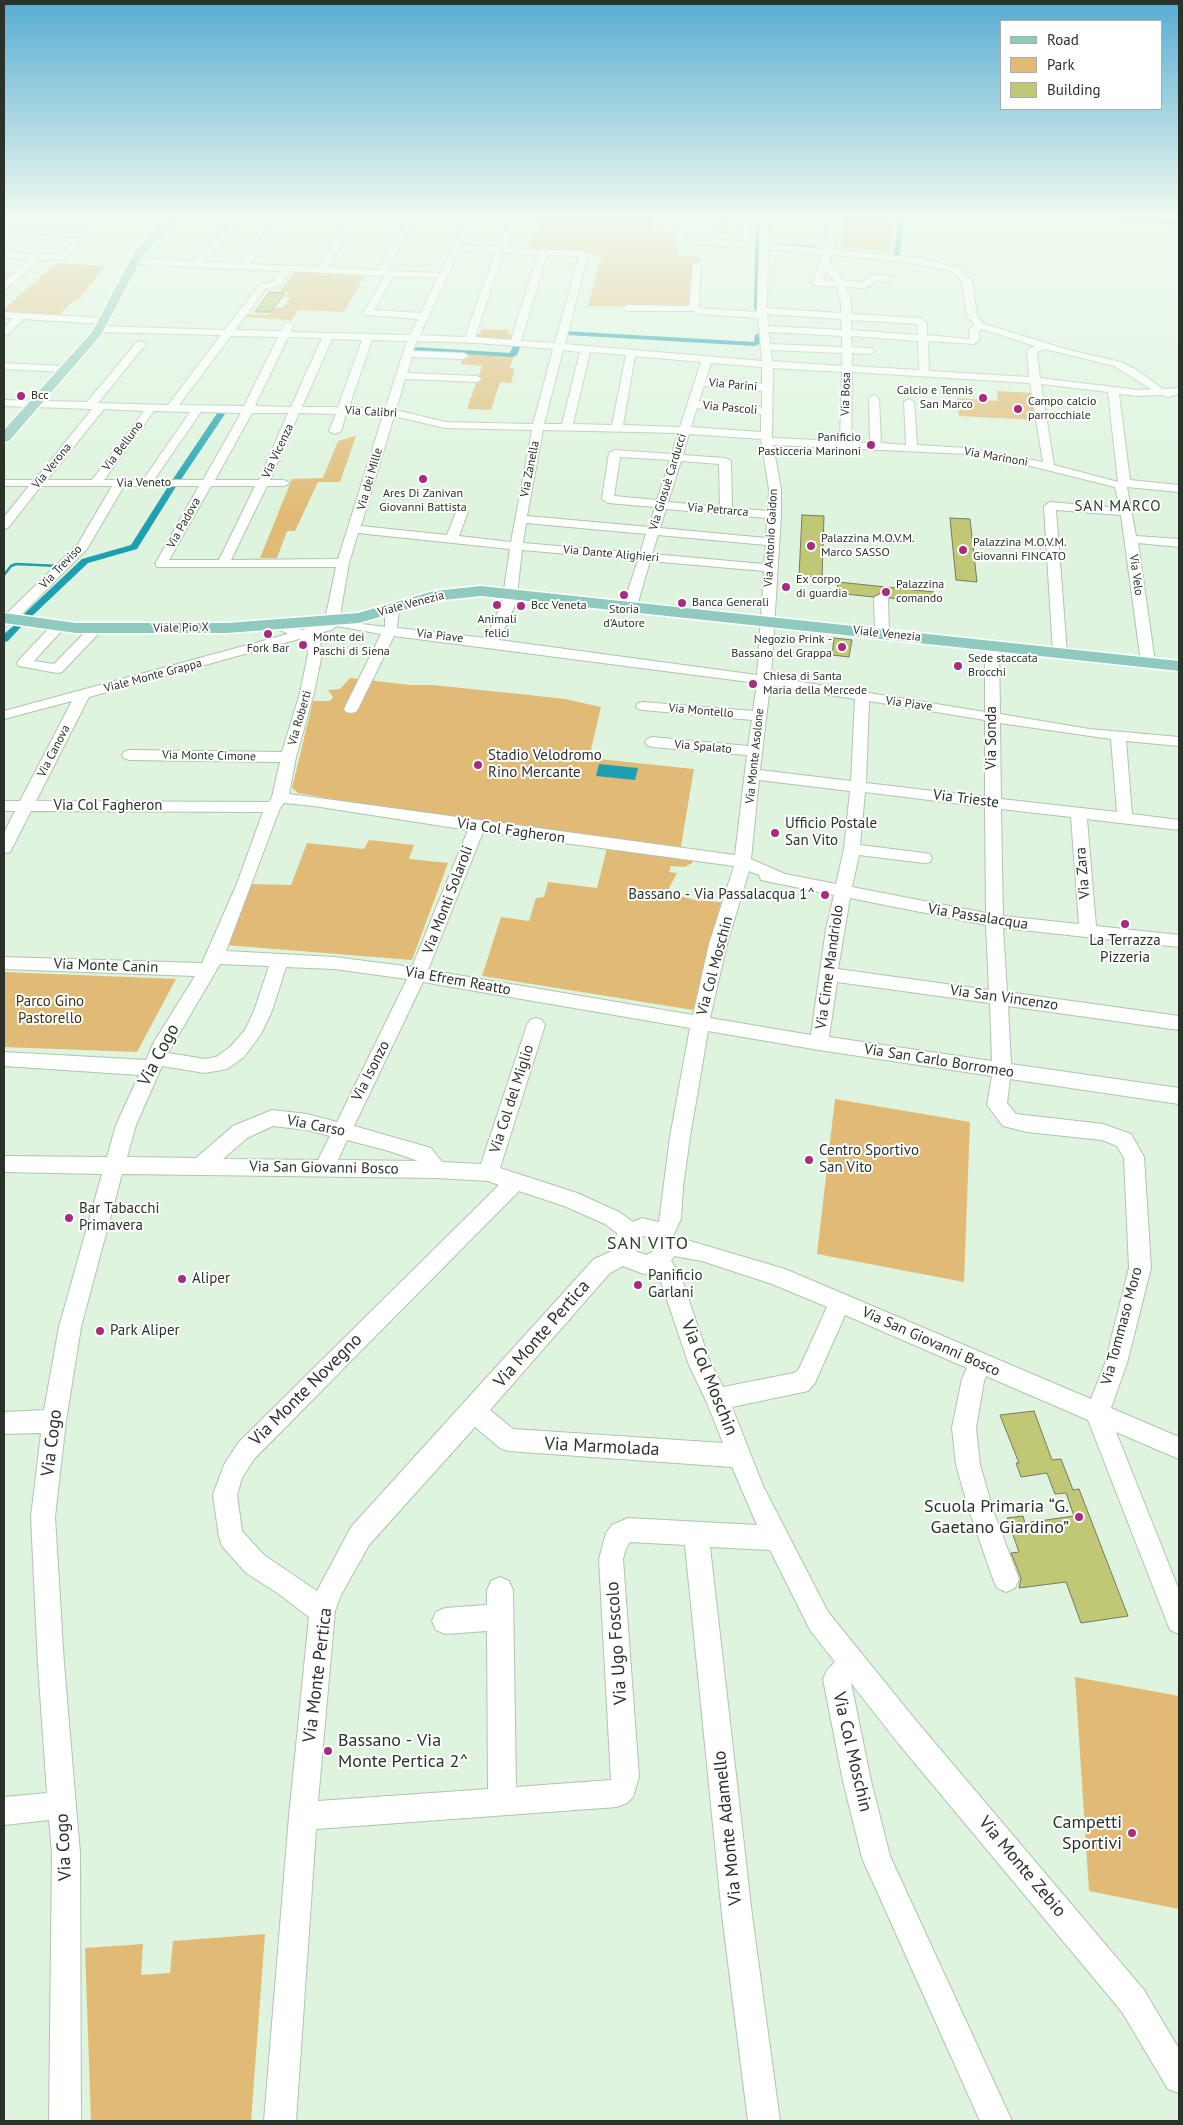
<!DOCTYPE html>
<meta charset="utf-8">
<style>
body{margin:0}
#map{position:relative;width:1183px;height:2125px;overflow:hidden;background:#def4de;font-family:"PT Sans",sans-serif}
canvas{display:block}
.frame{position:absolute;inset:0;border:5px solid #2a322a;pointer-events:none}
.legend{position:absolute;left:1000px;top:20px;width:162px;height:90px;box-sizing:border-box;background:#fff;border:1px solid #aaadaa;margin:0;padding:6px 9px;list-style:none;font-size:15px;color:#2a322a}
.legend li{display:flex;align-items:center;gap:10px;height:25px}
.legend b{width:25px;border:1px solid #aaadaa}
</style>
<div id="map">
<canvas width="1183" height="2125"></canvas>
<div class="frame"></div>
<ul class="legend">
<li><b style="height:6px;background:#8ecabd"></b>Road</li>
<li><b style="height:14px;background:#e1bb76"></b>Park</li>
<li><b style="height:14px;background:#c0c775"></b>Building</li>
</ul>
</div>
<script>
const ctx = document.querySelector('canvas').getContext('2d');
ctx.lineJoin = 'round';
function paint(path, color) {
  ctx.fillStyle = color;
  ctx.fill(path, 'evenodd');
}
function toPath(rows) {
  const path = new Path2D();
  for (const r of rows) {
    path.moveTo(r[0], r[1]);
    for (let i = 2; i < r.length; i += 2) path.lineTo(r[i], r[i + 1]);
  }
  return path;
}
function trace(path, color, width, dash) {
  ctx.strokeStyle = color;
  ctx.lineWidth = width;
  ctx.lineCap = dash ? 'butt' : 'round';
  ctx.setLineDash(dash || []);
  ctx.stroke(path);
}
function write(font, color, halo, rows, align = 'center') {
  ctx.font = font + ' "PT Sans",sans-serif';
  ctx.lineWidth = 4;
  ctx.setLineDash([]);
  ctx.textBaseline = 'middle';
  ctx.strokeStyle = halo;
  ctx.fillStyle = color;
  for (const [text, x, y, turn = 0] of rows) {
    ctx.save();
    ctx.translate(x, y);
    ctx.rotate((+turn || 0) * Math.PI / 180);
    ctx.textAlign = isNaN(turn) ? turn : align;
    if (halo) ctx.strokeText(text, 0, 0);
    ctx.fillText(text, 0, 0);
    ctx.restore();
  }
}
paint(toPath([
 [543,217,652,217,649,231,675,232,673,246,678,247,677,256,701,257,700,263,696,263,690,307,588,306,602,255,526,251],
 [844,218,892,221,891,251,841,248],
 [56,263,105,266,79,299,76,299,58,316,4,313,4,309],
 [290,270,301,270,300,272,358,276,360,273,366,273,344,312,298,310,291,320,243,317,245,314,269,315,275,308,282,308,285,305,291,298,286,297,289,292,280,292,282,288,279,287,284,287,294,272],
 [482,329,509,330,508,335,513,335,511,339,508,340,477,337,477,334,480,334],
 [465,354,514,356,510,368,515,369,511,383,500,382,491,410,467,409,482,366,461,364],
 [997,391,1033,393,1036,420,959,416,957,398,998,401],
 [356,436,340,482,318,482,295,531,287,531,277,558,260,558,292,479,323,478,338,441],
 [350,678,410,685,432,685,520,694,565,699,601,707,589,758,694,769,680,852,540,831,528,826,387,809,298,793,292,788,313,701,330,701,333,697,328,690,340,689],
 [369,840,414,845,409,859,448,863,412,960,225,945,248,884,291,885,307,843,364,849],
 [607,848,693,859,692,863,685,867,671,866,669,872,677,873,667,892,694,900,721,902,693,1010,482,976,501,917,529,921,536,898,544,897,548,882,597,888],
 [4,972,176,979,137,1052,4,1047],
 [835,1099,970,1122,964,1282,817,1254],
 [1075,1677,1179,1696,1179,1909,1089,1891],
 [265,1934,251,2121,91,2121,85,1948,143,1944,141,1975,170,1973,173,1941]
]), '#e1bb76');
paint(toPath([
 [599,764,638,768,635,780,596,776]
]), '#1c9fb0');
trace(toPath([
 [4,575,11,566,16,564,59,566]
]), '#1c9fb0', 2.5);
paint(toPath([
 [756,217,762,217,760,309,757,311,754,309,756,217],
 [898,217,904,217,900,255,897,257,894,255,898,217],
 [1108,217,1179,221,1179,225,1111,219,1108,217],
 [773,243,814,246,817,248,814,250,775,246,772,244,773,243],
 [564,331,754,342,755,335,759,333,763,335,763,342,755,346,567,335,563,333,564,331],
 [514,343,521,345,517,355,513,357,414,351,410,349,414,347,510,353,514,343],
 [218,412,225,414,180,481,174,481,173,479,218,412],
 [173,482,177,485,137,549,88,563,30,618,24,618,24,614,82,559,131,545,169,485,173,482],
 [17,623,22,626,20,628,8,641,4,642,4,634,17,623]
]), '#1c9fb0');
const building = toPath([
 [269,292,285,293,271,312,255,312,269,292],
 [802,515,824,516,822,578,799,576,802,515],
 [950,518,970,519,977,582,956,580,950,518],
 [838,582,934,592,934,603,890,598,882,592,873,597,837,593,838,582],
 [834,638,852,640,849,657,832,655,834,638],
 [1034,1411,1052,1460,1061,1459,1073,1490,1079,1489,1128,1616,1081,1623,1066,1582,1019,1588,1021,1578,1011,1553,1019,1552,1007,1518,1023,1516,1025,1523,1074,1516,1066,1493,1055,1494,1047,1473,1021,1477,1016,1463,1019,1463,1000,1415,1034,1411]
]);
paint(building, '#c0c775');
trace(building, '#777a61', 1);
const minor = toPath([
 [237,217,245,217,204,262,240,263,279,217,287,217,249,264,318,267,346,225,349,224,353,227,326,268,379,270,405,222,409,219,413,222,388,271,440,273,467,217,475,217,462,246,497,247,511,217,519,217,505,248,584,251,588,254,565,344,762,361,758,318,698,314,694,311,628,311,623,308,628,305,689,306,693,265,697,262,701,265,699,308,757,312,760,224,750,224,751,244,747,247,683,243,675,238,678,224,685,222,742,225,743,220,768,217,768,244,824,249,830,217,838,217,833,250,912,257,957,267,972,281,977,316,984,324,1069,350,1121,362,1135,369,1163,389,1179,388,1179,394,1168,397,1161,395,1138,396,1119,394,1130,480,1179,485,1179,492,1127,487,1136,536,1179,539,1179,547,1138,543,1155,662,1153,665,1143,665,1141,662,1121,515,1056,510,1067,653,1060,657,1053,653,1044,506,1050,502,1120,508,1115,487,1035,467,967,454,773,445,781,489,781,515,771,677,985,712,985,645,992,641,999,645,1000,714,1089,729,1179,737,1179,746,1126,741,1132,814,1179,820,1179,830,1087,819,1096,926,1179,935,1179,947,1003,928,1007,992,1179,1016,1179,1030,1008,1006,1011,1064,1179,1088,1179,1104,1010,1079,1007,1103,1016,1114,1103,1124,1131,1134,1144,1157,1151,1268,1127,1363,1111,1408,1179,1437,1179,1459,1116,1432,1179,1590,1179,1634,1170,1630,1088,1420,986,1376,984,1381,976,1428,980,1465,994,1513,1019,1579,1015,1588,1006,1592,997,1588,993,1579,970,1513,956,1465,952,1428,962,1379,967,1368,845,1315,815,1383,808,1391,732,1407,763,1486,828,1612,918,1723,1144,1990,1179,2049,1179,2093,1168,2089,1122,2012,898,1743,851,1683,871,1781,890,1856,1012,2121,980,2121,862,1858,843,1781,823,1679,827,1670,835,1662,810,1630,770,1550,710,1547,752,1915,780,2121,748,2121,722,1915,685,1545,630,1542,626,1548,623,1559,639,1777,633,1797,627,1803,617,1807,316,1829,296,2121,264,2121,289,1816,309,1617,276,1592,246,1573,222,1546,219,1537,213,1495,224,1465,238,1443,499,1185,488,1181,437,1178,122,1174,81,1327,66,1421,55,1517,64,1664,80,1853,81,2121,49,2121,52,1853,49,1820,4,1825,4,1797,47,1793,38,1664,31,1517,41,1433,4,1434,4,1412,44,1410,59,1327,102,1174,4,1172,4,1156,107,1157,116,1125,139,1075,4,1066,4,1052,146,1060,154,1042,195,976,4,969,4,957,202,963,236,886,263,812,31,811,10,852,4,853,4,833,15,811,4,811,4,801,20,801,72,701,4,719,4,711,288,634,275,627,273,624,275,621,285,621,302,630,321,624,328,620,326,615,336,567,157,567,155,564,199,486,124,486,87,549,14,622,4,622,4,616,78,544,112,486,41,486,8,528,4,529,4,517,29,486,4,486,4,480,35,480,92,409,4,406,4,400,87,402,137,342,141,341,146,344,98,403,168,405,221,335,99,332,94,329,99,326,225,330,260,284,274,282,281,271,134,264,130,261,134,258,195,261,237,217],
 [685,228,742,230,743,241,687,238,684,237,685,228],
 [768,249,823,254,812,283,817,286,837,287,841,302,841,313,767,308,768,249],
 [459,251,495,252,465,337,420,335,459,251],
 [503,253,538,254,511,340,475,337,503,253],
 [547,255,579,256,555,343,521,341,547,255],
 [832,255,912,263,951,271,962,281,967,317,975,325,969,330,969,339,927,335,927,323,920,318,851,314,851,302,846,287,864,288,872,285,875,281,888,282,893,279,888,276,872,275,863,282,844,281,829,262,832,255],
 [826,270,834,281,823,280,826,270],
 [290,271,385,276,363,313,365,315,418,319,410,335,291,332,294,325,289,322,286,323,281,331,235,330,266,288,280,286,290,271],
 [394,276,437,278,421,313,374,310,394,276],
 [767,314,841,319,842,330,768,326,767,314],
 [851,320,917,324,918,335,851,330,851,320],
 [982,329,1035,346,1027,350,1029,377,929,371,928,341,974,344,979,341,979,331,982,329],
 [769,332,842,336,842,347,770,344,769,332],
 [231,336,278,337,244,406,179,405,231,336],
 [851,336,918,341,919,370,852,366,852,353,870,354,875,351,870,348,852,347,851,336],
 [288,337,322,338,291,407,255,406,288,337],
 [332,339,362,340,338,407,302,407,332,339],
 [372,340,407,341,385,409,349,407,372,340],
 [417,341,478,343,553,349,533,424,445,422,396,410,405,379,477,382,482,379,477,376,407,373,412,357,464,359,469,356,464,353,413,351,417,341],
 [1045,349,1114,366,1151,389,1138,390,1040,378,1037,352,1045,349],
 [563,350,580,352,562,424,544,424,563,350],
 [771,350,842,353,842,366,772,361,771,350],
 [590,352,626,355,612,425,573,424,590,352],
 [635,356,701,362,680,427,623,425,635,356],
 [711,363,762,367,762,384,706,379,711,363],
 [773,368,842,372,840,441,772,438,773,368],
 [852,372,1030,383,1043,462,967,448,917,445,914,402,909,399,904,402,906,445,881,443,879,398,874,395,869,398,870,443,851,442,852,372],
 [1041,384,1108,392,1118,482,1054,465,1041,384],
 [704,386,762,391,762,407,699,401,704,386],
 [697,408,761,414,761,432,691,427,697,408],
 [104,409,144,411,92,480,47,480,104,409],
 [154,411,190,412,143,480,104,480,154,411],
 [201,412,241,413,203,480,154,480,201,412],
 [252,413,288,413,259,480,215,480,252,413],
 [299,413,336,414,329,431,335,434,341,431,346,414,383,415,338,559,231,560,267,486,284,486,290,483,284,480,270,480,299,413],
 [394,416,445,428,532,430,511,542,459,536,468,512,462,508,456,512,447,535,361,526,394,416],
 [543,430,678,433,672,454,615,450,609,453,602,499,608,503,655,507,649,527,527,516,543,430],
 [689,434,761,439,769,489,768,511,732,508,731,461,725,458,683,455,689,434],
 [620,457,670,460,657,500,614,496,620,457],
 [681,461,719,464,720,507,668,502,681,461],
 [211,486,255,486,219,560,169,560,211,486],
 [666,509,767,518,766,538,660,528,666,509],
 [526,523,646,534,640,553,523,543,526,523],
 [358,533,510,549,502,603,486,638,397,628,399,608,392,604,385,608,385,627,362,624,341,618,340,615,349,563,358,533],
 [658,535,766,545,764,564,652,554,658,535],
 [522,550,638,560,623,606,630,610,637,606,650,561,764,571,757,675,499,640,516,603,522,550],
 [337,626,381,634,344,709,346,712,351,713,356,712,358,709,394,636,757,683,753,711,643,702,638,703,636,706,638,709,643,710,752,720,748,746,652,737,647,739,645,742,647,745,652,747,747,755,735,855,289,794,296,757,314,693,322,654,320,641,312,635,331,630,337,626],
 [299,639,307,643,308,654,300,693,282,752,129,750,124,752,122,755,124,758,129,760,280,762,272,797,269,802,36,801,89,697,299,639],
 [770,685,855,699,851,781,760,770,770,685],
 [869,701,985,720,985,797,866,783,869,701],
 [1000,723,1111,739,1117,812,1001,799,1000,723],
 [759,780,850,791,844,849,836,884,785,874,751,859,759,780],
 [865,792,985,807,986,913,852,887,859,855,924,863,930,862,932,858,930,854,924,853,860,845,865,792],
 [284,803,314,806,468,830,412,967,334,957,226,951,280,808,284,803],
 [1001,809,1071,817,1079,924,1003,916,1001,809],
 [483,832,734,866,709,944,693,1015,428,970,483,832],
 [749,871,759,875,761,880,834,895,826,929,811,1035,710,1018,727,944,749,871],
 [850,898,986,925,989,990,838,969,850,898],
 [220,964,269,966,254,1011,245,1030,230,1047,216,1057,205,1059,168,1053,220,964],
 [286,967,334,969,407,979,337,1122,307,1114,272,1110,233,1126,196,1158,127,1157,136,1125,162,1066,205,1073,227,1069,244,1057,261,1034,272,1011,286,967],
 [423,982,690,1028,670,1137,659,1222,642,1218,633,1222,619,1212,577,1193,500,1168,545,1025,542,1020,536,1018,530,1020,527,1025,481,1164,442,1162,431,1148,354,1126,423,982],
 [837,982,990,1003,992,1061,829,1037,837,982],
 [708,1031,819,1050,992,1076,987,1105,1003,1126,1027,1132,1102,1140,1117,1146,1124,1158,1129,1268,1105,1363,1091,1399,785,1269,673,1236,681,1219,683,1187,690,1137,708,1031],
 [273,1126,307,1130,330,1136,318,1160,223,1159,247,1138,273,1126],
 [347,1140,389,1151,418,1161,338,1160,347,1140],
 [519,1191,564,1206,605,1224,617,1233,614,1250,594,1259,351,1527,317,1591,264,1555,242,1531,237,1495,242,1478,254,1459,519,1191],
 [643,1236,650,1238,655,1244,655,1250,647,1255,637,1252,635,1247,636,1240,643,1236],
 [674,1256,702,1261,772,1284,827,1307,799,1369,794,1373,723,1387,710,1362,680,1274,671,1261,674,1256],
 [623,1266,644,1274,654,1272,660,1279,689,1365,707,1403,723,1443,513,1429,490,1410,610,1273,623,1266],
 [475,1427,500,1448,508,1451,732,1467,757,1525,628,1518,612,1525,606,1533,599,1559,611,1780,516,1787,513,1590,509,1581,500,1577,491,1581,487,1590,487,1605,445,1608,436,1612,432,1621,436,1630,445,1634,487,1631,488,1789,318,1801,335,1611,341,1595,369,1545,475,1427],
 [13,227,87,232,91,235,87,238,10,232,9,230,13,227],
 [74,243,77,244,77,248,63,259,40,260,7,288,4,289,4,281,30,260,4,257,4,251,34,255,58,254,74,243],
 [4,312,104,318,109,321,104,324,23,319,7,335,4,336,4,328,13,318,4,318,4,312],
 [4,363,64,366,69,369,64,372,4,369,4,363],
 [881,594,888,598,889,634,882,638,875,634,874,598,881,594],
 [59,622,66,626,34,661,54,664,92,625,97,624,104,628,62,672,57,673,19,666,17,663,19,660,54,623,59,622]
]);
const major = toPath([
 [170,217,180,217,144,254,101,335,9,441,4,442,4,430,92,332,135,251,170,217],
 [481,586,1179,661,1179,671,481,596,435,601,359,623,227,633,76,633,4,623,4,613,76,623,227,623,358,613,434,591,481,586]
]);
trace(minor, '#b0c4af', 2);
trace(major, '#fff', 3);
paint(minor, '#fff');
paint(major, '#8ecabd');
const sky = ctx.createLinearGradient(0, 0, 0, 514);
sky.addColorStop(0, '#56acd2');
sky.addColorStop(0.42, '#f0faf0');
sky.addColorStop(1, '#f0faf000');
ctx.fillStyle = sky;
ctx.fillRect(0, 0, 1183, 514);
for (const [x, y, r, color] of [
 [21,396,5,"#a82b7d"],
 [983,398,5,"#a82b7d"],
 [1018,409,5,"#a82b7d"],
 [871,445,5,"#a82b7d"],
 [423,479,5,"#a82b7d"],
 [811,546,5,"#a82b7d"],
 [963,550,5,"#a82b7d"],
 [786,587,5,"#a82b7d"],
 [886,592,5,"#a82b7d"],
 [624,595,5,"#a82b7d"],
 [682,603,5,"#a82b7d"],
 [497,605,5,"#a82b7d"],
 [521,606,5,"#a82b7d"],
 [268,634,5,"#a82b7d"],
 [303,645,5,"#a82b7d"],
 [842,647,5,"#a82b7d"],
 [958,666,5,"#a82b7d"],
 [753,684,5,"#a82b7d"],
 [478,765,5,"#a82b7d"],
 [775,833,5,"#a82b7d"],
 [825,895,5,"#a82b7d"],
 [1125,924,5,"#a82b7d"],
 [809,1160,5,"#a82b7d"],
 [69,1218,5,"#a82b7d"],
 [182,1279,5,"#a82b7d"],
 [638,1285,5,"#a82b7d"],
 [100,1331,5,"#a82b7d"],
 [1079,1517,5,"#a82b7d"],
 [328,1751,5,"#a82b7d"],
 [1132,1833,5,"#a82b7d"]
]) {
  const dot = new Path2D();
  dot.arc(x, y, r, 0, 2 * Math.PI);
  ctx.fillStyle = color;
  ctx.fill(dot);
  trace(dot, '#fff', 2);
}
write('12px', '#2a322a', '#fff', [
 ["Via Parini",733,385,5],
 ["Via Bosa",846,394,-88],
 ["Via Pascoli",730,408,5],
 ["Via Calibri",371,412,3],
 ["Via Belluno",123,446,-53],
 ["Via Vicenza",278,451,-65],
 ["Via Marinoni",996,457,10],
 ["Via Verona",52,466,-51],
 ["Via Zanella",530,469,-79],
 ["Via dei Mille",370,479,-74],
 ["Via Giosuè Carducci",668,482,-73],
 ["Via Veneto",144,483,-1],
 ["Via Petrarca",718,510,5],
 ["Via Padova",184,523,-61],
 ["Via Antonio Gaidon",771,538,-87],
 ["Via Dante Alighieri",611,554,5],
 ["Via Treviso",61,567,-46],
 ["Via Velo",1136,575,82],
 ["Viale Venezia",411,604,-15],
 ["Viale Pio X",181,628,-1],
 ["Viale Venezia",887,634,6],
 ["Via Piave",440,636,7],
 ["Viale Monte Grappa",153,676,-15],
 ["Via Piave",909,704,8],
 ["Via Montello",701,711,5],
 ["Via Roberti",300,718,-74],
 ["Via Spalato",703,747,5],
 ["Via Canova",54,751,-63],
 ["Via Monte Cimone",209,756,1],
 ["Via Monte Asolone",755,756,-84]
]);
write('12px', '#2a322a', '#fff', [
 ["Calcio e Tennis",973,391,"right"],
 ["San Marco",973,405,"right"],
 ["Bcc",31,396],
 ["Campo calcio",1028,402],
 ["parrocchiale",1028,416],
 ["Panificio",861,438,"right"],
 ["Pasticceria Marinoni",861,452,"right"],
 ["Ares Di Zanivan",423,494,"center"],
 ["Giovanni Battista",423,508,"center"],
 ["Palazzina M.O.V.M.",821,539],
 ["Marco SASSO",821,553],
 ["Palazzina M.O.V.M.",973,543],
 ["Giovanni FINCATO",973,557],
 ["Ex corpo",796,580],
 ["di guardia",796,594],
 ["Palazzina",896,585],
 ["comando",896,599],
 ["Banca Generali",692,603],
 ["Bcc Veneta",531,606],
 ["Storia",624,610,"center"],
 ["d'Autore",624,624,"center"],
 ["Animali",497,620,"center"],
 ["felici",497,634,"center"],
 ["Monte dei",313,638],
 ["Paschi di Siena",313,652],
 ["Negozio Prink -",832,640,"right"],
 ["Bassano del Grappa",832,654,"right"],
 ["Fork Bar",268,649,"center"],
 ["Sede staccata",968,659],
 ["Brocchi",968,673],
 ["Chiesa di Santa",763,677],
 ["Maria della Mercede",763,691]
], 'left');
ctx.letterSpacing = '1px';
write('15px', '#2b3c2b', '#fff', [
 ["SAN MARCO",1118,507]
]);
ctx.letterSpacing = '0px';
write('15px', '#2a322a', '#fff', [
 ["Via Sonda",992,738,-90],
 ["Via Trieste",966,799,7],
 ["Via Col Fagheron",108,806],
 ["Via Col Fagheron",511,831,8],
 ["Via Zara",1083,873,-95],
 ["Via Monti Solaroli",448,900,-69],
 ["Via Passalacqua",978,917,9],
 ["Via Monte Canin",106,966,2],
 ["Via Col Moschin",715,966,-75],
 ["Via Cime Mandriolo",830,967,-82],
 ["Via Efrem Reatto",458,981,10],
 ["Via San Vincenzo",1004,998,8],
 ["Via San Carlo Borromeo",939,1061,9],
 ["Via Isonzo",371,1071,-63],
 ["Via Col del Miglio",512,1099,-72],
 ["Via Carso",316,1126,11],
 ["Via San Giovanni Bosco",324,1168,1],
 ["Via Tommaso Moro",1122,1326,-75],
 ["Via San Giovanni Bosco",931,1342,24]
]);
write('15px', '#2a322a', '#fff', [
 ["Stadio Velodromo",488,756],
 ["Rino Mercante",488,773],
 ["Ufficio Postale",785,824],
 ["San Vito",785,841],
 ["Bassano - Via Passalacqua 1^",815,895,"right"],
 ["La Terrazza",1125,941,"center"],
 ["Pizzeria",1125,958,"center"],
 ["Centro Sportivo",819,1151],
 ["San Vito",819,1168],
 ["Bar Tabacchi",79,1209],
 ["Primavera",79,1226],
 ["Panificio",648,1276],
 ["Garlani",648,1293],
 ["Aliper",192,1279],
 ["Park Aliper",110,1331]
], 'left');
write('15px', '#42300e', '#fff', [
 ["Parco Gino",50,1002],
 ["Pastorello",50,1019]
]);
write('18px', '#2a322a', '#fff', [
 ["Via Cogo",159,1055,-62],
 ["Via Monte Pertica",542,1334,-49],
 ["Via Col Moschin",709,1378,68],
 ["Via Monte Novegno",306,1390,-45],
 ["Via Cogo",52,1443,-83],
 ["Via Marmolada",602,1447,3],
 ["Via Ugo Foscolo",617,1643,-94],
 ["Via Monte Pertica",318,1675,-83],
 ["Via Col Moschin",852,1752,77],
 ["Via Monte Adamello",728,1828,-96],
 ["Via Cogo",64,1847,-93],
 ["Via Monte Zebio",1022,1867,50]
]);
ctx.letterSpacing = '1px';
write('18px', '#2b3c2b', '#fff', [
 ["SAN VITO",648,1244]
]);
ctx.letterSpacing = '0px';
write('18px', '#2a322a', '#fff', [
 ["Scuola Primaria “G.",1069,1507],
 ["Gaetano Giardino”",1069,1528],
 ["Bassano - Via",338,1741,"left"],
 ["Monte Pertica 2^",338,1762,"left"],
 ["Campetti",1122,1823],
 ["Sportivi",1122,1844]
], 'right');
</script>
